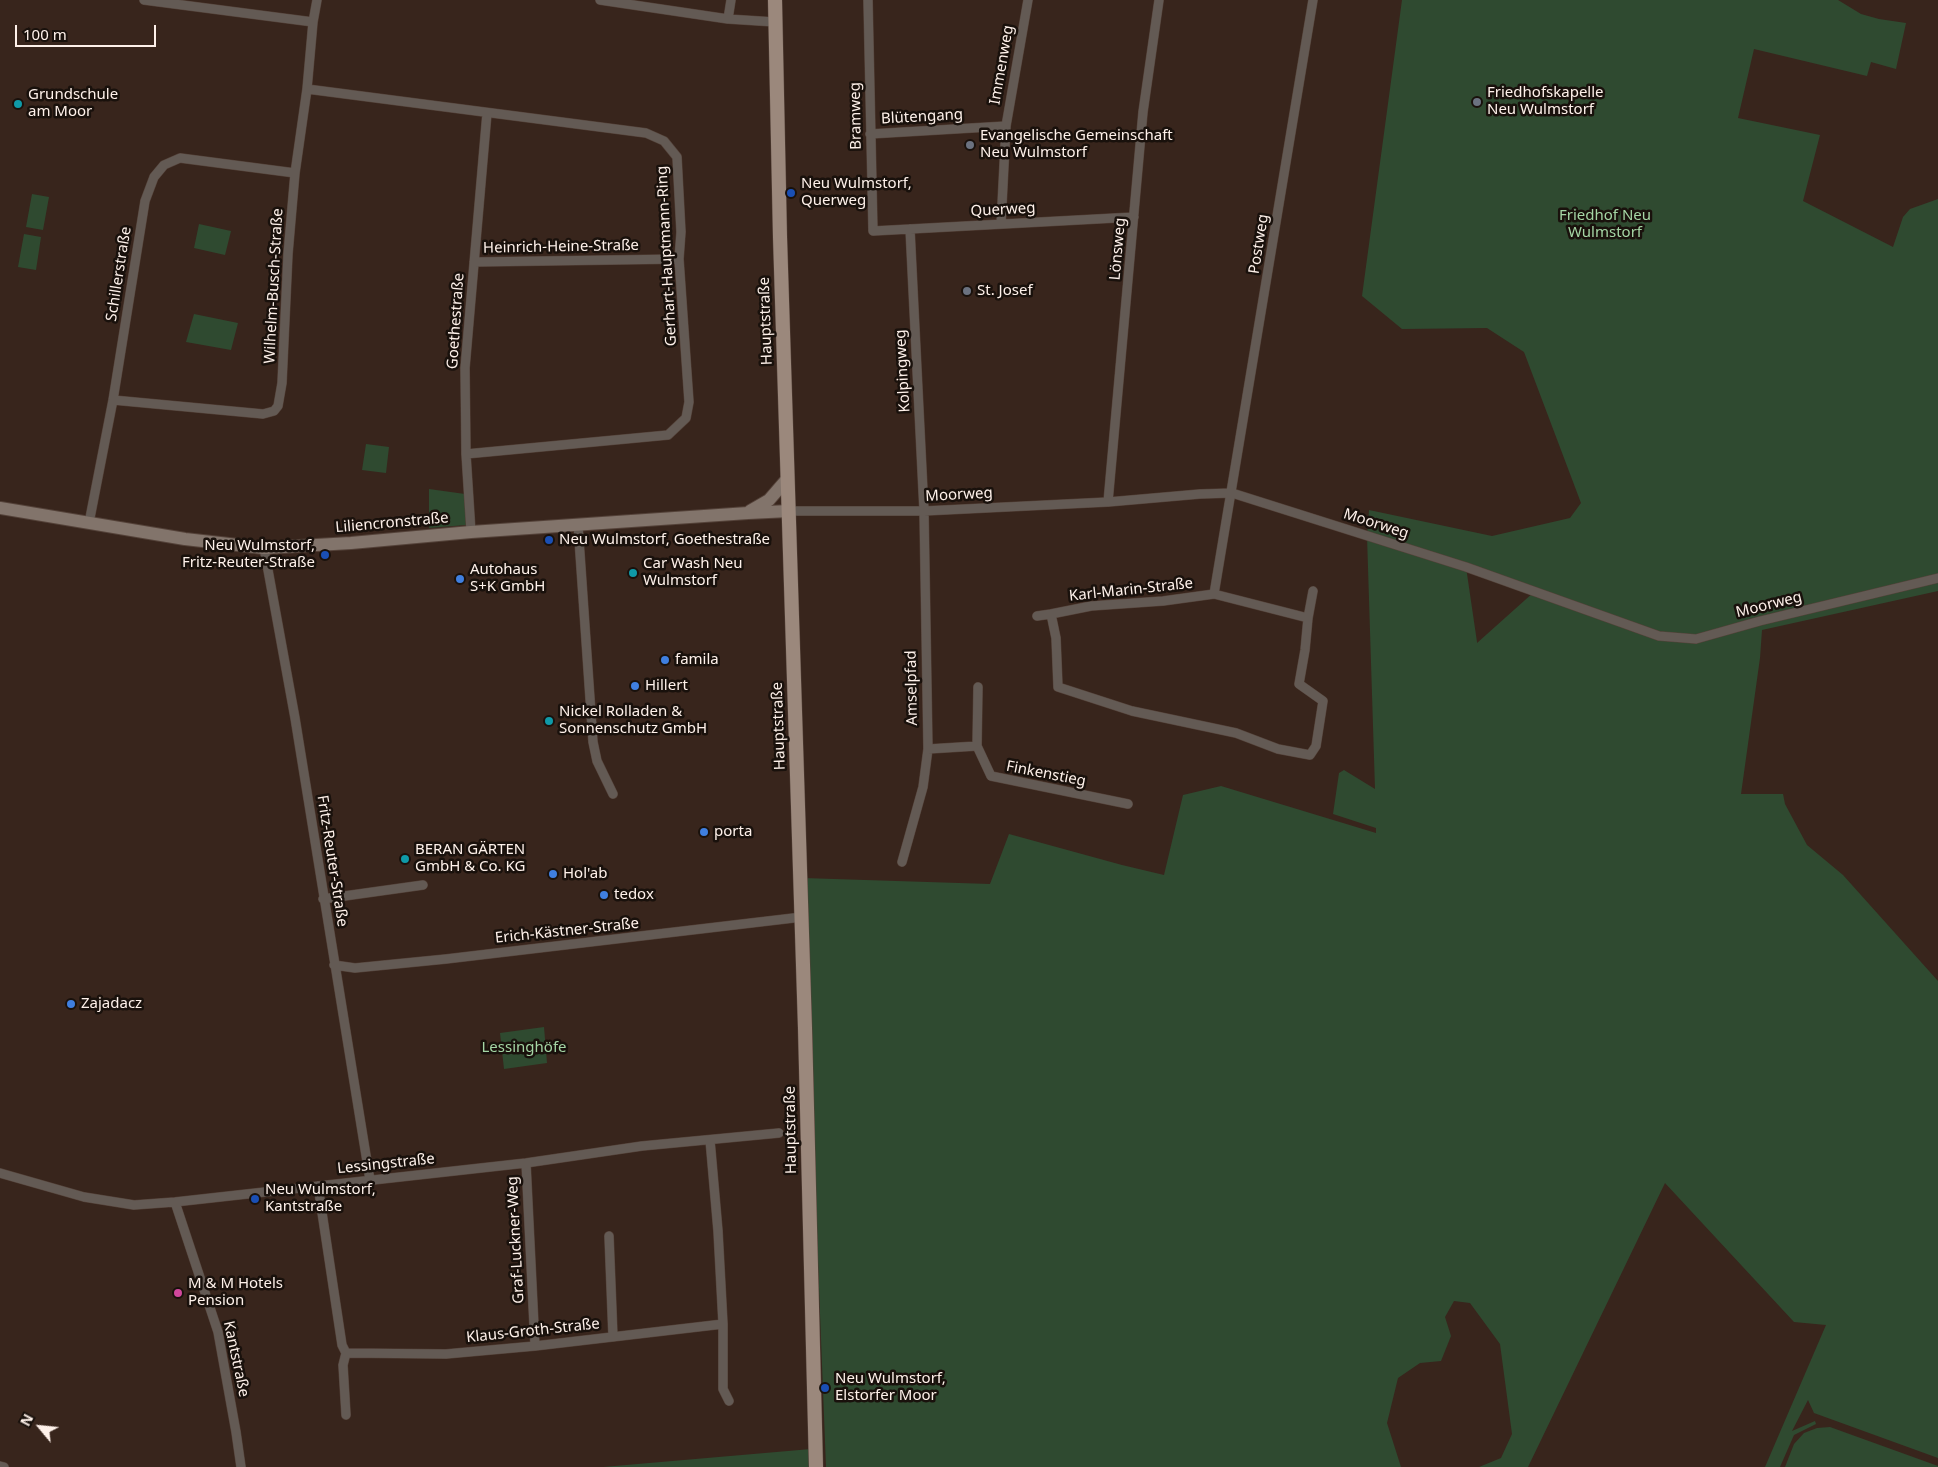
<!DOCTYPE html>
<meta charset="utf-8">
<style>
body{margin:0}
#map{position:relative;width:1938px;height:1467px;overflow:hidden;background:#38251c;font-family:"Noto Sans",sans-serif}
canvas{display:block}
.north{position:absolute;left:15px;top:1402px;width:50px;height:50px;-webkit-text-stroke:4px #19110c;paint-order:stroke;rotate:298deg;font-size:14px;font-weight:700;line-height:20px;text-align:center;color:#fef1ea}
.north::after{content:'';display:block;margin:auto;width:18px;height:22px;background:#fef1ea;clip-path:polygon(50% 0,100% 100%,50% 72%,0 100%)}
.scale{position:absolute;left:15px;top:25px;width:141px;height:22px;box-sizing:border-box;border:2px solid #fef1ea;border-top:0;padding-left:6px;font-size:15px;line-height:18px;white-space:nowrap;color:#fef1ea;-webkit-text-stroke:4px #19110c;paint-order:stroke}
</style>
<div id="map">
<canvas width="1938" height="1467"></canvas>
<div class="north">N</div>
<div class="scale">100 m</div>
</div>
<script>
const ctx = document.querySelector('canvas').getContext('2d');
ctx.lineJoin = 'round';
function paint(path, color) {
  ctx.fillStyle = color;
  ctx.fill(path, 'evenodd');
}
function toPath(rows) {
  const path = new Path2D();
  for (const r of rows) {
    path.moveTo(r[0], r[1]);
    for (let i = 2; i < r.length; i += 2) path.lineTo(r[i], r[i + 1]);
  }
  return path;
}
function trace(path, color, width, dash) {
  ctx.strokeStyle = color;
  ctx.lineWidth = width;
  ctx.lineCap = dash ? 'butt' : 'round';
  ctx.setLineDash(dash || []);
  ctx.stroke(path);
}
function write(font, color, halo, rows, align = 'center') {
  ctx.font = font + ' "Noto Sans",sans-serif';
  ctx.lineWidth = 5;
  ctx.setLineDash([]);
  ctx.textBaseline = 'middle';
  ctx.strokeStyle = halo;
  ctx.fillStyle = color;
  for (const [text, x, y, turn = 0] of rows) {
    ctx.save();
    ctx.translate(x, y);
    ctx.rotate((+turn || 0) * Math.PI / 180);
    ctx.textAlign = isNaN(turn) ? turn : align;
    if (halo) ctx.strokeText(text, 0, 0);
    ctx.fillText(text, 0, 0);
    ctx.restore();
  }
}
paint(toPath([
 [1402,0,1838,0,1861,14,1879,19,1906,23,1896,69,1871,62,1867,76,1754,49,1738,118,1820,135,1803,201,1893,247,1903,217,1910,209,1938,199,1938,591,1762,630,1760,658,1741,794,1783,794,1785,804,1807,845,1843,875,1938,981,1938,1458,1814,1413,1808,1400,1792,1431,1815,1421,1816,1424,1794,1435,1780,1467,1765,1467,1826,1325,1794,1322,1665,1183,1528,1467,1479,1467,1501,1458,1512,1434,1500,1344,1470,1303,1454,1301,1445,1317,1451,1336,1441,1361,1420,1363,1398,1378,1387,1423,1401,1467,826,1467,803,878,990,884,1009,834,1122,865,1164,875,1183,795,1221,786,1376,833,1376,828,1333,814,1339,773,1344,770,1375,789,1367,536,1369,510,1492,536,1570,518,1581,503,1524,352,1487,328,1402,329,1362,296],
 [1466,567,1534,592,1477,643,1477,642],
 [32,194,49,197,43,230,26,227],
 [199,224,231,231,225,255,194,248],
 [24,234,41,237,36,270,18,267],
 [194,314,238,323,231,350,186,342],
 [366,444,389,447,386,473,362,470],
 [429,489,465,494,466,525,429,528],
 [544,1027,547,1063,504,1069,500,1033],
 [1830,1427,1938,1466,1938,1467,1785,1467,1794,1444,1804,1433,1817,1428],
 [811,1449,810,1467,603,1467]
]), '#2f4a30');
const street = toPath([
 [144,0,313,22],
 [600,0,728,19,775,22],
 [868,0,873,231,1134,217],
 [728,19,731,0],
 [307,89,646,133,664,141,677,157,681,232,679,259,689,402,686,418,668,435,466,454],
 [870,134,1006,126],
 [1001,224,1006,126,1028,0],
 [474,262,679,259],
 [113,400,263,414,274,411,278,406,282,383,288,254,295,173,307,89,313,22,317,0],
 [1108,502,1143,112,1159,0],
 [789,511,924,511,1108,502,1200,494,1232,493,1466,567,1659,636,1696,639,1760,621,1938,578],
 [89,523,113,400,145,201,154,177,164,165,180,158,295,173],
 [578,525,593,742,597,761,613,794],
 [471,532,466,454,465,368,487,113],
 [264,548,295,718,370,1180],
 [1214,594,1308,618,1305,650,1299,684,1323,701,1316,746,1310,755,1278,749,1236,733,1132,711,1058,687,1056,638,1051,614,1091,606,1163,601,1214,594],
 [1214,594,1313,0],
 [1037,616,1051,614],
 [1308,618,1313,591],
 [977,746,978,687],
 [928,749,977,746,991,776,1128,804],
 [902,862,923,787,928,749,924,511,910,229],
 [323,899,423,885],
 [334,965,355,968,446,959,802,917],
 [710,1140,718,1231,723,1324,723,1389,729,1401],
 [526,1163,535,1346],
 [0,1173,84,1197,134,1205,175,1202,526,1163,642,1146,779,1133],
 [318,1186,342,1345,346,1353,343,1365,346,1415],
 [175,1202,218,1332,236,1432,241,1467],
 [609,1236,613,1337],
 [346,1353,446,1354,535,1346,723,1324],
 [0,1466,4,1467]
]);
const secondary = toPath([
 [0,508,185,539,264,548,351,543,471,532,748,513,789,511],
 [750,511,769,500,788,478]
]);
const primary = toPath([
 [775,0,780,237,805,1028,816,1467]
]);
trace(street, '#544239', 10);
trace(secondary, '#544239', 14);
trace(primary, '#544239', 15);
trace(street, '#635a54', 9);
trace(secondary, '#82746b', 12);
trace(primary, '#9b887c', 14);
for (const [x, y, r, color] of [
 [1477,102,5,"#6b7280"],
 [18,104,5,"#0f9aa8"],
 [970,145,5,"#6b7280"],
 [791,193,5,"#1a4fb4"],
 [967,291,5,"#6b7280"],
 [549,540,5,"#1a4fb4"],
 [325,555,5,"#1a4fb4"],
 [633,573,5,"#0f9aa8"],
 [460,579,5,"#3f7fe0"],
 [665,660,5,"#3f7fe0"],
 [635,686,5,"#3f7fe0"],
 [549,721,5,"#0f9aa8"],
 [704,832,5,"#3f7fe0"],
 [405,859,5,"#0f9aa8"],
 [553,874,5,"#3f7fe0"],
 [604,895,5,"#3f7fe0"],
 [71,1004,5,"#3f7fe0"],
 [255,1199,5,"#1a4fb4"],
 [178,1293,5,"#d1479c"],
 [825,1388,5,"#1a4fb4"]
]) {
  const dot = new Path2D();
  dot.arc(x, y, r, 0, 2 * Math.PI);
  ctx.fillStyle = color;
  ctx.fill(dot);
  trace(dot, '#19110c', 2);
}
write('15px', '#fef1ea', '#19110c', [
 ["Immenweg",1002,65,-80],
 ["Bramweg",856,116,-91],
 ["Blütengang",922,117,-3],
 ["Querweg",1003,210,-3],
 ["Postweg",1259,244,-81],
 ["Heinrich-Heine-Straße",561,247,-1],
 ["Lönsweg",1118,249,-85],
 ["Gerhart-Hauptmann-Ring",667,256,-93],
 ["Schillerstraße",119,274,-81],
 ["Wilhelm-Busch-Straße",274,286,-87],
 ["Goethestraße",456,321,-86],
 ["Hauptstraße",766,321,-92],
 ["Kolpingweg",903,371,-93],
 ["Moorweg",959,495,-3],
 ["Liliencronstraße",392,523,-5],
 ["Moorweg",1376,524,18],
 ["Karl-Marin-Straße",1131,590,-6],
 ["Moorweg",1769,605,-14],
 ["Amselpfad",912,688,-91],
 ["Hauptstraße",779,726,-92],
 ["Finkenstieg",1046,774,11],
 ["Fritz-Reuter-Straße",332,861,81],
 ["Erich-Kästner-Straße",567,931,-6],
 ["Hauptstraße",791,1130,-91],
 ["Lessingstraße",386,1164,-6],
 ["Graf-Luckner-Weg",516,1240,-93],
 ["Klaus-Groth-Straße",533,1331,-6],
 ["Kantstraße",236,1359,78]
]);
write('15px', '#fef1ea', '#19110c', [
 ["Friedhofskapelle",1487,93],
 ["Neu Wulmstorf",1487,110],
 ["Grundschule",28,95],
 ["am Moor",28,112],
 ["Evangelische Gemeinschaft",980,136],
 ["Neu Wulmstorf",980,153],
 ["Neu Wulmstorf,",801,184],
 ["Querweg",801,201],
 ["St. Josef",977,291],
 ["Neu Wulmstorf, Goethestraße",559,540],
 ["Neu Wulmstorf,",315,546,"right"],
 ["Fritz-Reuter-Straße",315,563,"right"],
 ["Car Wash Neu",643,564],
 ["Wulmstorf",643,581],
 ["Autohaus",470,570],
 ["S+K GmbH",470,587],
 ["famila",675,660],
 ["Hillert",645,686],
 ["Nickel Rolladen &",559,712],
 ["Sonnenschutz GmbH",559,729],
 ["porta",714,832],
 ["BERAN GÄRTEN",415,850],
 ["GmbH & Co. KG",415,867],
 ["Hol'ab",563,874],
 ["tedox",614,895],
 ["Zajadacz",81,1004],
 ["Neu Wulmstorf,",265,1190],
 ["Kantstraße",265,1207],
 ["M & M Hotels",188,1284],
 ["Pension",188,1301],
 ["Neu Wulmstorf,",835,1379],
 ["Elstorfer Moor",835,1396]
], 'left');
write('15px', '#a4d5a4', '#19110c', [
 ["Friedhof Neu",1605,216],
 ["Wulmstorf",1605,233],
 ["Lessinghöfe",524,1048]
]);
</script>
